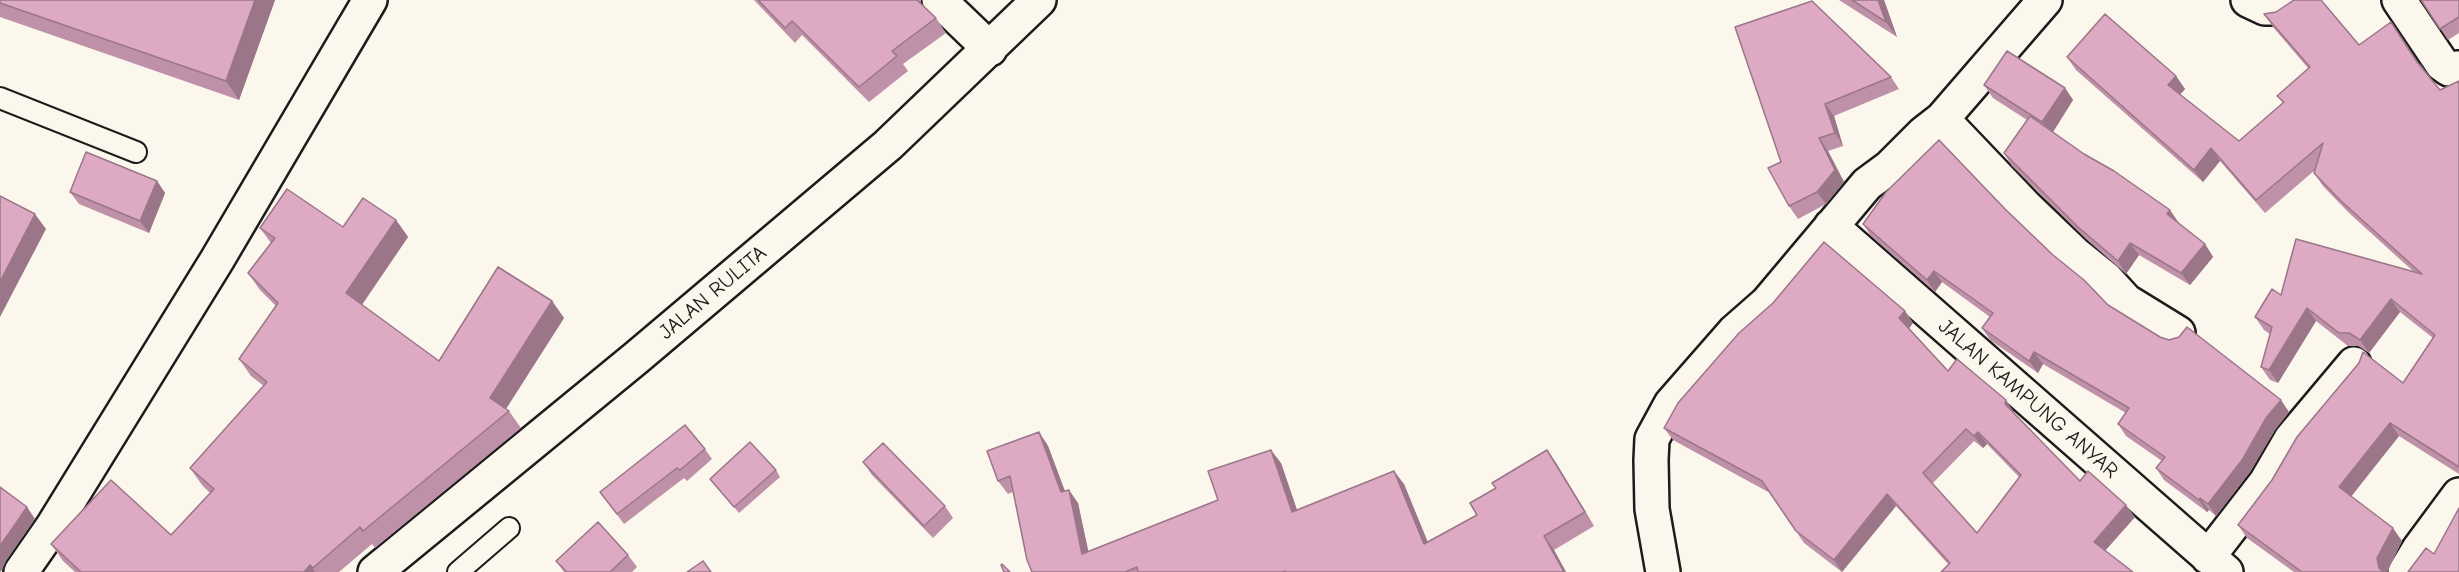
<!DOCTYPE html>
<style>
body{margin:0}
canvas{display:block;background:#fbf7ec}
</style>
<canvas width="2459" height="572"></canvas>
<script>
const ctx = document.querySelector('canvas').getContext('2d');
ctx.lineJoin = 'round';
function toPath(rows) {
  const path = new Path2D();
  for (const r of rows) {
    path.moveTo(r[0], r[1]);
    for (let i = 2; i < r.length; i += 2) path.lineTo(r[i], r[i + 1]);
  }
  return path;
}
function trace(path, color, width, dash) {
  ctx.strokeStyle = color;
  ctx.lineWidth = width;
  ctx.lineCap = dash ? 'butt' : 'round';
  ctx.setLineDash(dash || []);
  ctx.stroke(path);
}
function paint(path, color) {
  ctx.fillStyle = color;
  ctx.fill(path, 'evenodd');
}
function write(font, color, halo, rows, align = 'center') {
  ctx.font = font + ' "Comic Neue",sans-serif';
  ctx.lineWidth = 4.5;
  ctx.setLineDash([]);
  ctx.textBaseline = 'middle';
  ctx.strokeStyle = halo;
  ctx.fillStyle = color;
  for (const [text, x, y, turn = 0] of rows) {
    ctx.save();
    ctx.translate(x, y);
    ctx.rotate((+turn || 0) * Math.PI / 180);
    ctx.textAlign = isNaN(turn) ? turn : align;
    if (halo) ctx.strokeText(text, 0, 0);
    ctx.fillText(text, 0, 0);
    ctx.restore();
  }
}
const lane = toPath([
 [0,98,136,152],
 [458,572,509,528]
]);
const street = toPath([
 [939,0,990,49],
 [2248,0,2265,8,2276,8,2291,0],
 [2399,0,2442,64,2449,69,2459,68],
 [1942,119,2026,207,2074,253,2105,278,2126,301,2178,333],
 [1831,226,2226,572],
 [2208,557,2266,482,2291,439,2354,364],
 [21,572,53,526,217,260,370,0],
 [375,572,636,358,888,145,1039,0],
 [1663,572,1652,509,1651,460,1652,439,1671,404,1734,332,1767,303,1867,184,1890,167,1924,133,1942,119,2045,0],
 [2405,572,2419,549,2459,495]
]);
trace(lane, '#1c1c1c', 24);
trace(street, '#1c1c1c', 38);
trace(lane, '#fbf7ec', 20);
trace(street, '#fbf7ec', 33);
paint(toPath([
 [0,0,275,0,239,100,0,17],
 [754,0,921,0,921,4,936,18,946,33,903,64,908,71,869,102,802,35,795,43],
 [1839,0,1884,0,1897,37],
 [2421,0,2459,0,2459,33,2448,40],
 [2276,12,2359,45,2420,64,2440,90,2459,81,2459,474,2399,436,2351,497,2402,541,2387,572,2294,572,2247,538,2238,525,2403,383,2433,338,2400,312,2369,353,2358,346,2348,346,2316,321,2278,383,2270,380,2261,367,2270,334,2264,330,2255,317,2281,295,2414,272,2349,213,2323,186,2314,173,2315,170,2265,213,2220,161,2203,182,2076,70,2067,57,2176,76,2185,89,2180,95,2239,141,2283,103,2277,96,2308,68,2273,27,2264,14],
 [1735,27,1891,77,1899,89,1834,116,1843,146,1828,151,1844,182,1826,204,1798,219,1789,206,1781,162],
 [1984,85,2065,88,2073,100,2053,132,2179,223,2205,244,2213,257,2190,285,2139,255,2126,274,2086,239,2012,166,2004,153,2027,120,1993,98],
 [157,181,165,193,149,233,79,204,70,192],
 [2005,209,2053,255,2108,305,2160,337,2289,412,2275,430,2250,472,2216,516,2209,510,2207,512,2164,480,2156,468,2162,461,2126,436,2118,424,2126,413,2043,364,2038,373,1990,340,1982,328,1990,317,1942,282,1935,292,1871,236,1863,224],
 [396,220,408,237,362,305,439,361,552,301,564,318,506,409,509,411,521,428,375,548,372,544,339,572,75,572,63,561,51,544,171,535,210,493,202,485,190,468,264,386,251,376,239,359,276,306,260,290,248,273,271,243,260,228,343,227],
 [1905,311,1913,323,1909,328,1948,371,2014,412,2014,413,2080,481,2135,517,2105,551,1948,564,1896,506,1842,572,1804,543,1770,493,1673,440,1664,428],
 [1974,441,1983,448,1987,444,2019,477,1977,533,1932,484],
 [1039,432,1048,446,1065,491,1078,503,1088,552,1218,500,1281,463,1297,510,1404,484,1427,542,1477,515,1556,463,1594,526,1554,550,1566,572,1032,572,1013,492,1008,494,998,481],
 [705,449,712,459,687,481,684,478,624,524,600,492],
 [863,462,945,506,953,518,933,538,872,475],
 [776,470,780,477,739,513,710,479],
 [628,555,637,567,632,572,564,572,556,561]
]), '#be91a8');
paint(toPath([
 [255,0,275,0,239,100,226,81],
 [1878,0,1884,0,1897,37,1886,22],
 [2176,76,2185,89,2177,98,2168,85],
 [2065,88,2073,100,2051,135,2042,122],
 [1825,104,1834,116,1843,146,1835,133],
 [1819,138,1828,151,1844,182,1826,204,1817,192],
 [2211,148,2220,161,2203,182,2194,170],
 [157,181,165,193,149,233,140,221],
 [2170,210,2179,223,2167,214],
 [35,214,46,229,0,317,0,282],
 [396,220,408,237,358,310,346,293],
 [2130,243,2139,255,2126,274,2118,261],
 [2205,244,2213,257,2190,285,2181,273],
 [1934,271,1942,282,1935,292,1927,280],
 [2391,299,2400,312,2369,353,2360,340],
 [552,301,564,318,502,415,490,398],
 [2307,308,2316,321,2278,383,2269,370],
 [1905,311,1913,323,1908,330,1899,318],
 [2034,352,2043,364,2038,373,2029,361],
 [2006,400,2014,412,2014,416,2005,404],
 [2281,400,2289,412,2275,430,2250,472,2216,516,2208,504,2266,418],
 [2390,423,2399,436,2348,500,2339,487],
 [1039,432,1048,446,1070,505,1061,492],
 [1978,432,1987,444,1983,448,1974,436],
 [1271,450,1281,463,1302,525,1292,512],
 [1547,450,1556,463,1594,526,1585,512],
 [1394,471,1404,484,1434,557,1424,544],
 [1069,490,1078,503,1092,568,1082,554],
 [1887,494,1896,506,1842,572,1834,560],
 [2200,498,2209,510,2207,512,2199,500],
 [2126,505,2135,517,2102,554,2094,542],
 [27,507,35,519,6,561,2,570,0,572,0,546],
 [2393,528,2402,541,2387,572,2382,572,2379,568,2377,558],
 [1544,536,1554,550,1566,572,1564,572],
 [310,565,315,572,304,572]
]), '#9b7688');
const building = toPath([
 [0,0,255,0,226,81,0,3,0,0],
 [758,0,917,0,936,18,892,51,897,56,859,87,792,21,785,28,758,0],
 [1852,0,1878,0,1886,22,1852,0],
 [2294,0,2321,0,2359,45,2391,22,2417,62,2440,90,2459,81,2459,467,2390,423,2339,487,2393,528,2377,558,2379,568,2383,572,2302,572,2238,525,2272,480,2297,437,2359,363,2363,352,2403,383,2435,335,2391,299,2360,340,2349,333,2339,333,2307,308,2269,370,2261,367,2272,327,2255,317,2272,289,2281,295,2296,239,2422,274,2340,200,2314,173,2323,143,2256,200,2211,148,2194,170,2067,57,2105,14,2176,76,2168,85,2239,141,2284,102,2277,96,2310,67,2264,14,2276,12,2294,0],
 [2421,0,2459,0,2459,17,2440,29,2421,0],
 [1812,1,1891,77,1825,104,1835,133,1819,138,1835,170,1817,192,1789,206,1768,168,1781,162,1735,27,1812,1],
 [2007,51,2065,88,2042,122,1984,85,2007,51],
 [2030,116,2084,154,2114,171,2170,210,2167,214,2205,244,2181,273,2130,243,2118,261,2078,227,2004,153,2030,116],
 [1939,140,2005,209,2053,255,2084,280,2108,305,2160,337,2169,340,2179,337,2187,327,2281,400,2266,418,2242,460,2208,504,2200,498,2199,500,2156,468,2165,457,2118,424,2129,408,2034,352,2029,361,1982,328,1993,313,1934,271,1927,280,1863,224,1886,192,1939,140],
 [86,152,157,181,140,221,70,192,86,152],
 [287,189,343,227,363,198,396,220,346,293,439,361,498,267,552,301,490,398,509,411,363,531,360,527,313,568,310,565,304,572,81,572,51,544,111,480,171,535,214,489,190,468,267,382,239,359,278,303,248,273,275,238,260,228,287,189],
 [0,196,35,214,0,282,0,196],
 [1824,242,1905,311,1899,318,1948,371,1957,359,2006,400,2005,404,2080,481,2088,471,2126,505,2094,542,2133,572,1941,572,1950,563,1887,494,1834,560,1796,531,1762,481,1664,428,1678,403,1739,333,1773,303,1824,242],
 [1966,429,1974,436,1978,432,2021,475,1977,533,1923,473,1966,429],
 [685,425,705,449,680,470,677,468,617,514,600,492,685,425],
 [1039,432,1061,492,1069,490,1082,554,1218,500,1208,471,1271,450,1292,512,1394,471,1424,544,1477,515,1470,503,1496,488,1492,483,1547,450,1585,512,1544,536,1564,572,1286,572,1285,571,1283,572,1138,572,1137,567,1125,572,1032,572,1027,560,1010,476,998,481,987,451,1039,432],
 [750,442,776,470,734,507,710,479,750,442],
 [883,443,945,506,924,526,863,462,883,443],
 [0,487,27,507,0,546,0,487],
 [2459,508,2459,572,2408,572,2426,548,2434,554,2459,508],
 [598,522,628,555,610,572,567,572,556,561,598,522],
 [703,561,711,572,687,572,703,561],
 [1002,564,1010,572,1004,572,1001,565,1002,564]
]);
paint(building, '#dda9c3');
trace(building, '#9b7688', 1.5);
write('21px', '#1c1c1c', '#fbf7ec', [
 ["JALAN RULITA",713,293,-40],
 ["JALAN KAMPUNG ANYAR",2028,399,41]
]);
</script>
